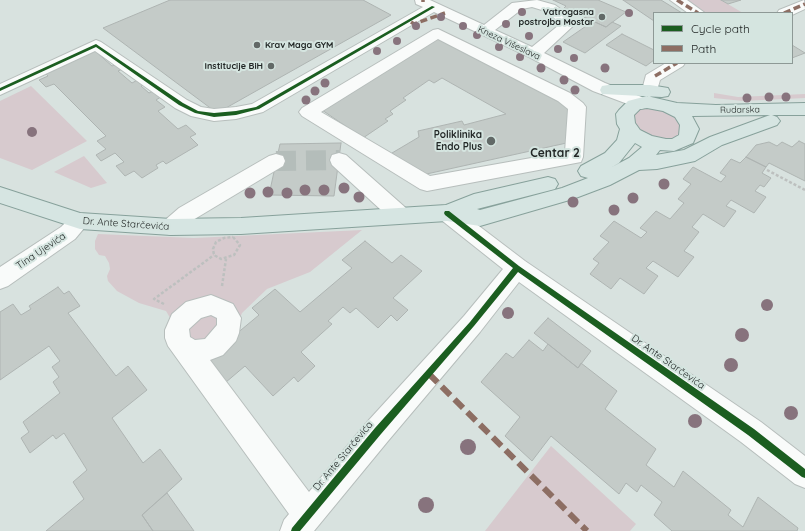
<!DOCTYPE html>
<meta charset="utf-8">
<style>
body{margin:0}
#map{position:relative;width:805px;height:531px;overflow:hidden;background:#d8e2df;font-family:Quicksand,sans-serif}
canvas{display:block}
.legend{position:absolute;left:653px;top:12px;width:140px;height:52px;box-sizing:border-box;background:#d5e5e0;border:1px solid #8e9996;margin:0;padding:5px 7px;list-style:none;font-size:12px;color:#232827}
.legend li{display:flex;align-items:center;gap:8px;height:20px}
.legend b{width:20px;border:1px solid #8e9996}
</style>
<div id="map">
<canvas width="805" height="531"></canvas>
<ul class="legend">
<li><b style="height:5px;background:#1b5e20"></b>Cycle path</li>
<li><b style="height:5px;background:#8d6e63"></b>Path</li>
</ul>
</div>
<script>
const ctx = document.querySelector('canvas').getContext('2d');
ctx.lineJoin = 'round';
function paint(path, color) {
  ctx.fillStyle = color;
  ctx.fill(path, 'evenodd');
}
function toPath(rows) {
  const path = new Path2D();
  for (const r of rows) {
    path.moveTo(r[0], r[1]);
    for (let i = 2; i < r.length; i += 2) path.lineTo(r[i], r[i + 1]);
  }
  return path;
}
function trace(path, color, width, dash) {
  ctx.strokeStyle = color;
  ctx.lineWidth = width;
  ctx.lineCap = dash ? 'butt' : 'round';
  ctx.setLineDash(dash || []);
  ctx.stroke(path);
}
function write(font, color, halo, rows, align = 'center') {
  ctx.font = font + ' Quicksand,sans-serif';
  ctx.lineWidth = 4;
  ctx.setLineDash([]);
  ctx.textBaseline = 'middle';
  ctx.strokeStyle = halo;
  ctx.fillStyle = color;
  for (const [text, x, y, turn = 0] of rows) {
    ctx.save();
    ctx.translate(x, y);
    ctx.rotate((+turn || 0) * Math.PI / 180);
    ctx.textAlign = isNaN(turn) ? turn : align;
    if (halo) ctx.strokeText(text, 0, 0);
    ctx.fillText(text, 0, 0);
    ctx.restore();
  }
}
paint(toPath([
 [677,0,721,0,743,13,698,13],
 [31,86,87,141,32,170,0,158,0,101],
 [714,93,738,97,805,94,805,98,743,101,714,98],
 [638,105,679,114,681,140,647,140,626,115],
 [84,156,107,183,91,188,54,172],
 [362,230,310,272,267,289,242,313,238,322,205,351,178,331,166,311,139,303,117,291,108,281,107,276,110,269,109,263,105,256,99,255,95,249,95,241,98,234,194,238],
 [551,446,636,524,630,531,485,531]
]), '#d7cace');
const building = toPath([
 [170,0,363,0,391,15,217,113,103,28,170,0],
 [553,0,598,0,626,12,606,27,564,8,566,6,553,0],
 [623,0,661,0,682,13,654,13,654,21,623,0],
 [721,0,741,0,728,4,721,0],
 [595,22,606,27,612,22,621,26,585,53,563,42,589,24,591,25,595,22],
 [622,34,654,50,654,60,646,66,606,45,622,34],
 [438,36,572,105,571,142,422,175,392,153,419,137,418,131,462,121,464,125,506,114,442,78,434,83,429,80,403,98,406,100,390,111,393,114,385,119,388,121,363,138,322,110,438,36],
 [792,45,805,53,792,58,792,45],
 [94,50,112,66,120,63,125,68,118,71,132,83,141,78,147,83,141,86,149,93,157,89,164,95,156,100,165,107,158,111,178,129,186,125,196,134,190,137,198,145,166,164,163,161,156,165,158,168,142,178,134,171,125,176,116,166,124,162,115,153,101,161,96,155,106,149,97,141,106,136,54,84,46,87,39,80,48,76,44,72,94,50],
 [799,141,805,144,805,181,769,163,766,167,746,157,756,145,769,142,777,146,782,142,792,147,799,141],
 [341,143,334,196,269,195,280,144,341,143],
 [746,157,766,167,762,173,771,178,764,187,760,185,755,191,766,197,754,213,731,200,726,206,736,211,724,227,703,214,692,227,699,232,684,251,694,257,678,277,653,261,646,268,658,276,644,294,620,278,611,289,590,274,599,263,593,259,609,242,600,236,614,221,641,238,647,232,640,228,656,211,670,219,684,203,678,199,691,184,683,179,693,167,721,182,726,176,720,173,731,159,740,163,746,157],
 [365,241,392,263,401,255,422,271,393,298,408,310,397,321,391,315,378,328,356,308,350,313,343,307,328,321,332,324,301,352,315,366,298,382,294,377,273,396,245,366,219,388,205,360,259,315,252,308,275,289,300,312,352,268,342,260,365,241],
 [58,287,64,294,69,291,80,306,68,313,116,376,128,366,147,390,112,418,143,463,160,449,182,479,142,515,153,531,46,531,84,499,73,482,87,470,64,433,56,439,53,435,30,453,21,438,29,432,23,422,60,393,53,382,59,377,52,367,60,361,49,346,0,380,0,312,13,304,21,315,31,309,29,306,58,287],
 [548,318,591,351,578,368,534,333,548,318],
 [529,340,543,351,548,344,578,368,581,363,617,391,605,409,656,449,646,465,674,487,683,471,731,510,728,515,743,527,758,497,798,528,797,531,672,531,654,515,662,502,641,485,637,492,626,483,619,494,551,436,532,461,505,436,520,417,481,382,506,353,513,358,529,340],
 [167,493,194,531,153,531,142,515,167,493]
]);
paint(building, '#c4cbc8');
trace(building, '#aeb4b2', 1);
trace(toPath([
 [276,161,339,160]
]), '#b4bdba', 20, [20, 10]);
const minor = toPath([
 [415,0,430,0,484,25,512,3,537,0,555,5,570,16,573,26,544,53,605,83,647,99,649,103,647,107,641,109,593,91,529,57,434,12,263,112,236,119,214,121,191,116,175,108,95,51,0,95,0,84,96,40,101,42,187,100,201,107,214,109,236,107,252,104,423,7,416,4,415,0],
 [532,7,545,11,558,21,559,25,532,47,495,30,522,9,532,7],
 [670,0,687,0,705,13,688,13,670,0],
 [804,0,805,9,792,15,792,13,777,13,779,10,804,0],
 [438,29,570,93,583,103,586,107,583,157,581,162,427,191,420,189,302,116,299,112,302,108,433,30,438,29],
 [438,39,558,101,568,109,565,152,430,176,321,112,438,39],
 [666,63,685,63,683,66,660,80,656,94,650,95,644,94,642,90,646,75,666,63],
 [339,153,346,155,407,209,410,215,407,221,400,223,393,221,332,165,330,160,332,155,339,153],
 [276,154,283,156,285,161,283,166,193,220,178,233,171,235,164,233,161,227,164,221,179,208,269,156,276,154],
 [447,205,454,207,525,261,761,422,805,456,805,488,795,484,741,442,519,282,480,332,388,441,314,531,280,531,284,520,289,514,168,346,165,338,165,330,172,314,186,302,211,295,233,304,241,318,239,333,236,341,223,355,210,360,309,492,368,421,464,316,503,269,440,219,437,213,440,207,447,205],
 [211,315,217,318,217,325,205,339,195,340,190,337,189,329,201,318,211,315],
 [80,213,87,215,90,221,75,239,8,286,0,289,0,267,61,227,73,215,80,213]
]);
const major = toPath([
 [608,85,650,85,668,88,670,92,668,96,662,97,602,94,600,90,602,86,608,85],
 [647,96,677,103,716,105,805,103,805,115,772,115,777,117,780,121,777,125,722,145,695,161,657,169,639,170,610,185,573,199,480,226,447,221,241,234,171,235,80,229,0,203,0,187,80,213,171,219,241,218,446,205,474,194,548,177,555,179,558,184,555,189,477,209,480,210,562,188,588,178,581,176,578,171,581,166,605,153,617,140,620,129,617,124,616,114,619,110,628,101,647,96],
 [647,108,663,111,675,117,680,125,679,135,672,139,666,139,652,136,640,130,635,123,634,115,640,109,647,108],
 [770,115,710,137,684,150,656,155,660,150,674,151,693,143,699,129,692,116,770,115],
 [635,143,642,147,629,158,612,167,619,163,635,143]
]);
trace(minor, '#b7bebc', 2);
trace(major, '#87a19b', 2);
trace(toPath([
 [767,170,805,190],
 [233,237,240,245,234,255,221,259,214,255,213,249,216,242,224,238,233,237],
 [222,286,226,259],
 [164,304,154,299,214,255]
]), '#bdc0bf', 2.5, [3, 2]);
paint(minor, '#f9fbfa');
paint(major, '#d6e5e2');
trace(toPath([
 [423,0,423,2],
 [677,0,698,13],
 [784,13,805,4],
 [411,22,414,24,445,13],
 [655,76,677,63]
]), '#8d6e63', 3.5, [7, 3.5]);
trace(toPath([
 [429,374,587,531]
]), '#8d6e63', 6, [12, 6]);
paint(toPath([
 [432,6,435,7,259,109,236,115,214,117,195,113,179,105,96,47,0,91,0,88,96,44,183,103,198,111,214,113,236,111,256,107,432,6],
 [445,211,449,211,519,266,754,429,805,469,805,478,802,477,748,435,518,272,474,326,381,434,300,531,291,531,292,528,375,428,470,322,513,268,445,215,444,213,445,211]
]), '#1b5e20');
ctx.fillStyle = '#87737d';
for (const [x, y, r] of [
 [522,12,4],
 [629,13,4],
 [441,17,4],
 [549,22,4],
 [506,24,4],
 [416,26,4],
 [463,26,4],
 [477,35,4],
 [529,36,4],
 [397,41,4],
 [499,47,4],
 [558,49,4],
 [377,51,4],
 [520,57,4],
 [574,58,4],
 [541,68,4.5],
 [605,68,4.5],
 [564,80,4.5],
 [325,83,4.5],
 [575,90,4.5],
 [315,91,4.5],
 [769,97,4.5],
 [786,97,4.5],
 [747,98,4.5],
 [306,100,4.5],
 [32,132,5],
 [664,184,5.5],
 [344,188,5.5],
 [305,190,5.5],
 [324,190,5.5],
 [268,192,5.5],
 [250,193,5.5],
 [287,193,5.5],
 [359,197,5.5],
 [633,198,5.5],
 [573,202,5.5],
 [614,210,5.5],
 [767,305,6],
 [508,313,6],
 [742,335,7],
 [731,365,7],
 [791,413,7],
 [695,421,7],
 [468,447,8],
 [426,505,8]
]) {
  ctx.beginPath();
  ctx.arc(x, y, r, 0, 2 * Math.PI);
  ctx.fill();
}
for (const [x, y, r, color] of [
 [602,17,4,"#626967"],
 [257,45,4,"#626967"],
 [271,66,4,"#626967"],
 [491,141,5,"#626967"]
]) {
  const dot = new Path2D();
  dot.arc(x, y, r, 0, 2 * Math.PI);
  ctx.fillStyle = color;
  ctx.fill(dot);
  trace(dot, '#d5e5e0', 1.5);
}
write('bold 9px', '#232827', '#d5e5e0', [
 ["Vatrogasna",594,12],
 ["postrojba Mostar",594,22],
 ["Krav Maga GYM",265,45,"left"],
 ["Institucije BiH",263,66]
], 'right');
write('9px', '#232827', '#d5e5e0', [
 ["Kneza Višeslava",509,43,25],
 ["Rudarska",740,110,-1]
]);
write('bold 10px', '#232827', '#d5e5e0', [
 ["Poliklinika",482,135],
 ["Endo Plus",482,147]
], 'right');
write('10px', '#232827', '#d5e5e0', [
 ["Dr. Ante Starčevića",126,224,4],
 ["Tina Ujevića",41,251,-34],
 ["Dr. Ante Starčevića",668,362,35],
 ["Dr. Ante Starčevića",343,456,-50]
]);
write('bold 12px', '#232827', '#d5e5e0', [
 ["Centar 2",555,153]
]);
</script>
